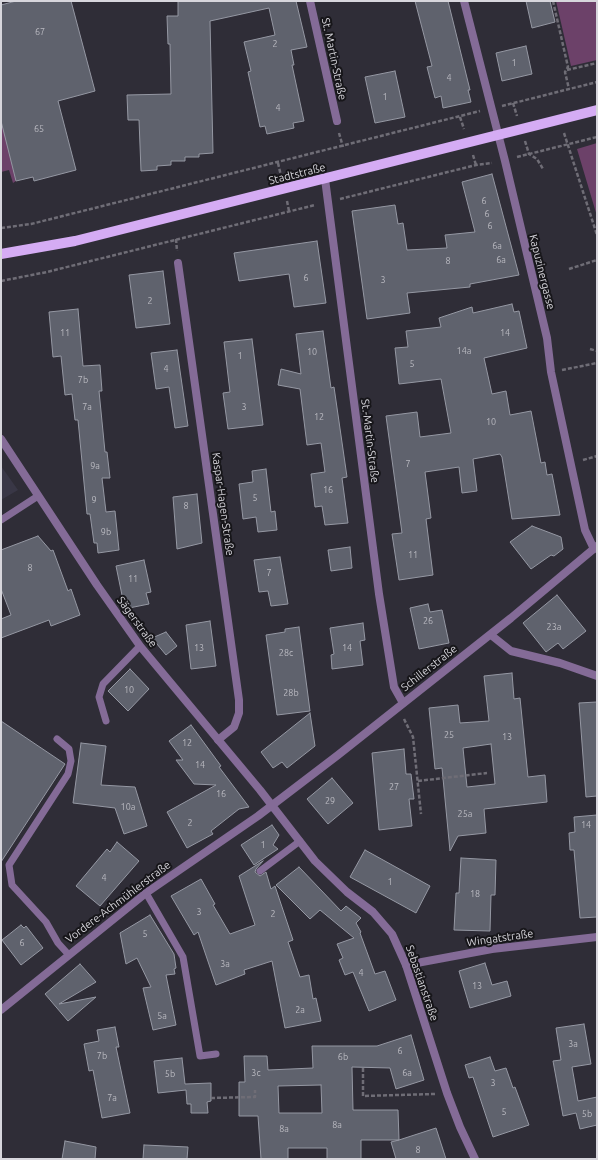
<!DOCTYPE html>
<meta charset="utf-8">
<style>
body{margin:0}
#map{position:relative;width:598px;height:1160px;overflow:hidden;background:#2f2d37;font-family:Ubuntu,sans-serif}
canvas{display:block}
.frame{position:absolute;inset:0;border:2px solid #d7d6dc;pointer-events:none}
</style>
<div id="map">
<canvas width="598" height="1160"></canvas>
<div class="frame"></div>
</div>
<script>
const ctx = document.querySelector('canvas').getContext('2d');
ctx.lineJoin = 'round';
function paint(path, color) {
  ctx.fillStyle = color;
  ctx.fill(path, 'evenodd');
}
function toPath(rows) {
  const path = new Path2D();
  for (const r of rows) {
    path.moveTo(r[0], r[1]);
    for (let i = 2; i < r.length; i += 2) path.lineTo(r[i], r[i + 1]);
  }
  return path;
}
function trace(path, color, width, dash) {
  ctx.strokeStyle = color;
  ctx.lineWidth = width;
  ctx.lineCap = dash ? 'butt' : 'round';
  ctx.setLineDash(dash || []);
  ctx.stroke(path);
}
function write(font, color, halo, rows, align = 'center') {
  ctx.font = font + ' Ubuntu,sans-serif';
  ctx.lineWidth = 4;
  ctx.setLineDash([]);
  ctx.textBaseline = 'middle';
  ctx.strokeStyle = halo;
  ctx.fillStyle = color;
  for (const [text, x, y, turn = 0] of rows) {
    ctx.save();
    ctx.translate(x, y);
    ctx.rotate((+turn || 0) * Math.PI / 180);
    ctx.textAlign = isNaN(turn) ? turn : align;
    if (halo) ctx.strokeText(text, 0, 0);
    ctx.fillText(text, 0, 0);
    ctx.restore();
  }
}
paint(toPath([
 [1,466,18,490,1,500]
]), '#393746');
paint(toPath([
 [556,1,597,1,597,60,571,66],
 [1,116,16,181,13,183,9,170,1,172],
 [597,143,597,216,577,149]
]), '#6c4169');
const building = toPath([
 [16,1,71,1,95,91,58,101,76,170,34,181,33,177,16,181,1,121,1,5,16,1],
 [178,1,296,1,307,47,291,50,294,65,292,65,304,121,293,123,294,128,267,134,265,126,260,127,248,72,251,71,244,42,275,35,269,8,210,21,213,153,199,154,199,157,185,157,185,161,171,161,171,165,157,166,157,170,141,171,139,120,128,120,127,95,171,94,170,44,168,44,167,16,178,16,178,1],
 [415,1,448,1,470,90,468,90,471,102,443,108,441,96,435,98,427,67,432,66,415,1],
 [526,1,550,1,555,22,532,28,526,1],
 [526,46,532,74,502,81,496,53,526,46],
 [395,71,405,117,375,123,365,77,395,71],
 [492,174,519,275,470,284,470,287,407,293,410,313,367,319,352,211,395,205,398,224,403,223,407,250,447,248,445,235,475,232,462,182,492,174],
 [317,241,326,303,294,307,289,274,239,281,234,253,317,241],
 [163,271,170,324,136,328,129,275,163,271],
 [512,304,514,312,519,311,527,348,484,358,492,394,506,391,510,415,531,411,541,463,545,462,547,475,552,474,560,515,512,519,502,457,500,454,473,459,477,491,462,493,459,467,425,472,431,518,426,519,433,575,399,580,392,534,402,533,386,416,417,412,420,437,451,433,441,379,399,384,395,348,408,347,406,331,441,327,439,318,472,307,473,313,512,304],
 [78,309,83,366,100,365,102,391,99,391,105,452,107,452,110,478,102,478,106,512,115,511,119,550,98,553,97,543,94,543,90,514,87,514,78,420,75,420,72,394,65,395,61,356,53,357,49,312,78,309],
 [323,331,331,388,334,387,347,477,342,478,348,523,325,525,322,506,315,507,311,474,325,472,321,443,307,445,300,389,278,385,281,369,301,374,296,334,323,331],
 [252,339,263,425,228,429,223,393,230,392,224,342,252,339],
 [177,350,188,426,175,428,169,387,156,389,151,353,177,350],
 [266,469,271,512,275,511,277,530,258,532,256,517,243,519,239,484,253,482,252,471,266,469],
 [197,494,202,543,177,549,173,497,197,494],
 [532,526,561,537,563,549,554,556,551,555,531,569,510,542,532,526],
 [38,536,51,551,53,550,68,591,71,589,80,615,51,626,49,620,1,638,1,619,11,615,1,589,1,550,38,536],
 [350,547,352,568,331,571,328,550,350,547],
 [280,557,288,604,271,606,268,591,259,592,254,560,280,557],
 [144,560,151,592,146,593,149,604,129,608,127,599,123,600,116,566,144,560],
 [557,595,586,631,563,649,558,643,546,652,523,623,557,595],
 [428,604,430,612,442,610,449,643,419,649,410,608,428,604],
 [210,621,216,666,191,669,186,625,210,621],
 [363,623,365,640,360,641,363,665,332,669,331,655,334,654,330,628,363,623],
 [299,627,310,711,277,715,266,635,285,632,285,629,299,627],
 [166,632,177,646,166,655,152,638,166,632],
 [130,669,149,689,128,711,108,691,130,669],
 [512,673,514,699,520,698,528,777,545,775,547,802,484,809,486,833,458,836,450,851,442,768,435,769,429,708,458,705,460,723,489,721,484,676,512,673],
 [491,744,495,784,467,787,463,748,491,744],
 [597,702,597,796,586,797,579,703,597,702],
 [310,713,315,746,287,768,282,762,273,768,261,752,310,713],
 [1,721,65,764,1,862,1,721],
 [191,725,221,766,219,767,249,807,239,809,211,831,213,834,187,848,167,812,216,785,194,784,176,760,183,760,169,741,191,725],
 [81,743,106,746,101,785,135,787,147,826,124,834,115,808,73,803,81,743],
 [404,749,406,774,411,774,414,799,409,799,412,826,379,830,372,753,404,749],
 [332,778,353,803,328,824,307,799,332,778],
 [597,815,597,917,580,918,574,850,570,850,569,833,575,832,574,817,597,815],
 [272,825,279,835,273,845,278,849,254,865,241,845,272,825],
 [117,842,139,861,100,906,76,886,107,849,110,852,117,842],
 [365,850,430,886,416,913,350,877,365,850],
 [461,858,496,860,495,895,491,895,490,931,454,930,456,893,459,893,461,858],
 [263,861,256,869,255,872,260,876,266,872,271,889,275,886,293,940,288,942,300,977,309,975,313,999,316,998,321,1021,285,1028,272,961,244,970,245,974,216,985,198,932,194,935,171,896,201,879,215,904,213,905,230,934,255,925,239,876,263,861],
 [299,867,341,911,346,906,361,918,356,923,361,932,360,933,375,974,385,971,396,1000,369,1011,353,972,345,975,339,960,343,958,337,944,354,938,320,910,310,919,276,885,299,867],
 [150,915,174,954,176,968,174,969,175,974,166,975,176,1025,153,1030,143,988,151,987,137,958,126,964,120,933,150,915],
 [21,925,24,928,26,926,43,948,21,965,2,940,21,925],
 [485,963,492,985,507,981,511,996,470,1008,459,971,485,963],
 [80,964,96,982,59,1004,96,997,68,1021,45,994,80,964],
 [584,1024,591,1064,572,1067,578,1101,597,1097,597,1125,580,1129,576,1113,563,1116,553,1061,561,1060,556,1028,584,1024],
 [115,1027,119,1047,116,1047,130,1113,102,1118,93,1070,89,1071,84,1044,99,1041,97,1030,115,1027],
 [411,1035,424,1080,396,1089,390,1068,352,1067,353,1110,398,1110,399,1140,436,1128,446,1159,396,1159,391,1142,399,1140,361,1140,361,1159,327,1159,327,1148,288,1148,288,1159,261,1159,258,1116,239,1116,239,1082,245,1082,244,1056,267,1056,268,1070,313,1068,312,1046,377,1046,411,1035],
 [321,1085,322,1113,279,1113,278,1086,321,1085],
 [490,1057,495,1071,506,1068,513,1088,515,1087,529,1125,493,1137,473,1077,469,1078,465,1065,490,1057],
 [182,1058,185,1084,211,1083,211,1101,207,1102,208,1113,191,1113,191,1104,187,1104,186,1090,158,1093,154,1061,182,1058],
 [65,1141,96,1147,95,1159,62,1159,65,1141],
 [144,1145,188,1147,187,1159,143,1159,144,1145]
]);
paint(building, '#5f626d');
trace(building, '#9598a3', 1);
trace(toPath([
 [553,1,568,67,565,72,569,89],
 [567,70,597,63],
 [513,103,517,116],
 [502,106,597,82],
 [460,117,464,129],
 [339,133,343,147],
 [564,133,597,235],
 [525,141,529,154,537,159,543,169],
 [473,155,476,165],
 [517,157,597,137],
 [278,163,281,176],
 [340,199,476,165,492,163],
 [287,201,289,211],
 [1,228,31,224,480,111],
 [176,239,177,251],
 [569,269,597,260],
 [1,281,47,272,315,205],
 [590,349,597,351],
 [562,370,597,363],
 [583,460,597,456],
 [404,719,413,737,421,814],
 [418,781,487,773],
 [363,1068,363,1096,435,1094],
 [211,1098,255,1097,255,1090]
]), '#6f6d76', 2.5, [4, 2]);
trace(toPath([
 [1,520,38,496],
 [106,721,99,697,103,684,140,646],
 [57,739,69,749,71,761,68,774,9,865,12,885,46,922,58,943,68,954],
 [260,871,300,841],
 [146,893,183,957,200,1056,216,1054]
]), '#846b97', 7);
trace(toPath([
 [310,1,337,121],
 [464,1,505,161,547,338,551,372,585,530,594,549],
 [325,179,379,594,394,687,403,703],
 [178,263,239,700,239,713,234,727,218,740],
 [491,635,511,651,560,663,597,676],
 [406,965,492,949,597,937]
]), '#846b97', 8);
trace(toPath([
 [1,439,97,585,140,646,260,790,315,861,347,892,373,912,392,934,406,965,447,1093,460,1127,475,1159],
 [1,1010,146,893,258,816,338,755,511,618,597,546]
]), '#846b97', 8);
trace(toPath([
 [1,254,75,241,597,110]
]), '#d5acf4', 10);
write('9px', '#b9b9c0', null, [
 ["67",40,32],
 ["2",275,44],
 ["1",514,63],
 ["4",449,78],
 ["1",385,97],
 ["4",278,108],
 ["65",39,129],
 ["6",484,201],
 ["6",487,214],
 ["6",490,226],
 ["6a",497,246],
 ["6a",501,260],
 ["8",448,261],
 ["6",306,278],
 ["3",383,280],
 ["2",150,301],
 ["11",65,333],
 ["14",505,333],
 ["14a",464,351],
 ["10",312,352],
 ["1",240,356],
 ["5",412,364],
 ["4",166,369],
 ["7b",83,380],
 ["7a",87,407],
 ["3",244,407],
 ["12",319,417],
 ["10",491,422],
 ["7",408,464],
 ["9a",95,466],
 ["16",328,490],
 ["5",255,498],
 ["9",94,500],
 ["8",186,506],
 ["9b",106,532],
 ["11",413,555],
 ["8",30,568],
 ["7",269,573],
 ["11",133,579],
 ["26",428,621],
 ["23a",554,627],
 ["13",199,648],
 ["14",347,648],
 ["28c",286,653],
 ["10",129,690],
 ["28b",291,693],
 ["25",449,735],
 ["13",507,737],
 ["12",187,743],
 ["14",200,765],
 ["27",394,787],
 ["16",221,794],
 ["29",330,801],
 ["10a",128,807],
 ["25a",465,814],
 ["2",190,823],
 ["14",586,825],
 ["1",263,845],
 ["4",104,878],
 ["1",390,882],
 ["18",475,894],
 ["3",199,912],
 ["2",273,914],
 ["5",145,934],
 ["6",22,943],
 ["3a",225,964],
 ["4",361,973],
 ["13",477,986],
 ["2a",300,1010],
 ["5a",162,1016],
 ["3a",573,1044],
 ["6",400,1051],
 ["7b",102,1056],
 ["6b",343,1057],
 ["3c",256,1073],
 ["6a",407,1073],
 ["5b",170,1074],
 ["3",493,1083],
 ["7a",112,1098],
 ["5",504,1112],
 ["5b",587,1114],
 ["8a",337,1125],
 ["8a",284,1129],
 ["8",418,1150]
]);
write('11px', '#d7d6dc', '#17161a', [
 ["St. Martin-Straße",334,59,78],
 ["Stadtstraße",297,174,-14],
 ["Kapuzinergasse",542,272,76],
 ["St.-Martin-Straße",370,441,83],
 ["Kaspar-Hagen-Straße",223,504,82],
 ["Sägerstraße",137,622,54],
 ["Schillerstraße",429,668,-38],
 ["Vordere-Achmühlerstraße",118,902,-37],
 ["Wingatstraße",500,938,-8],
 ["Sebastianstraße",422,983,71]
]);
</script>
